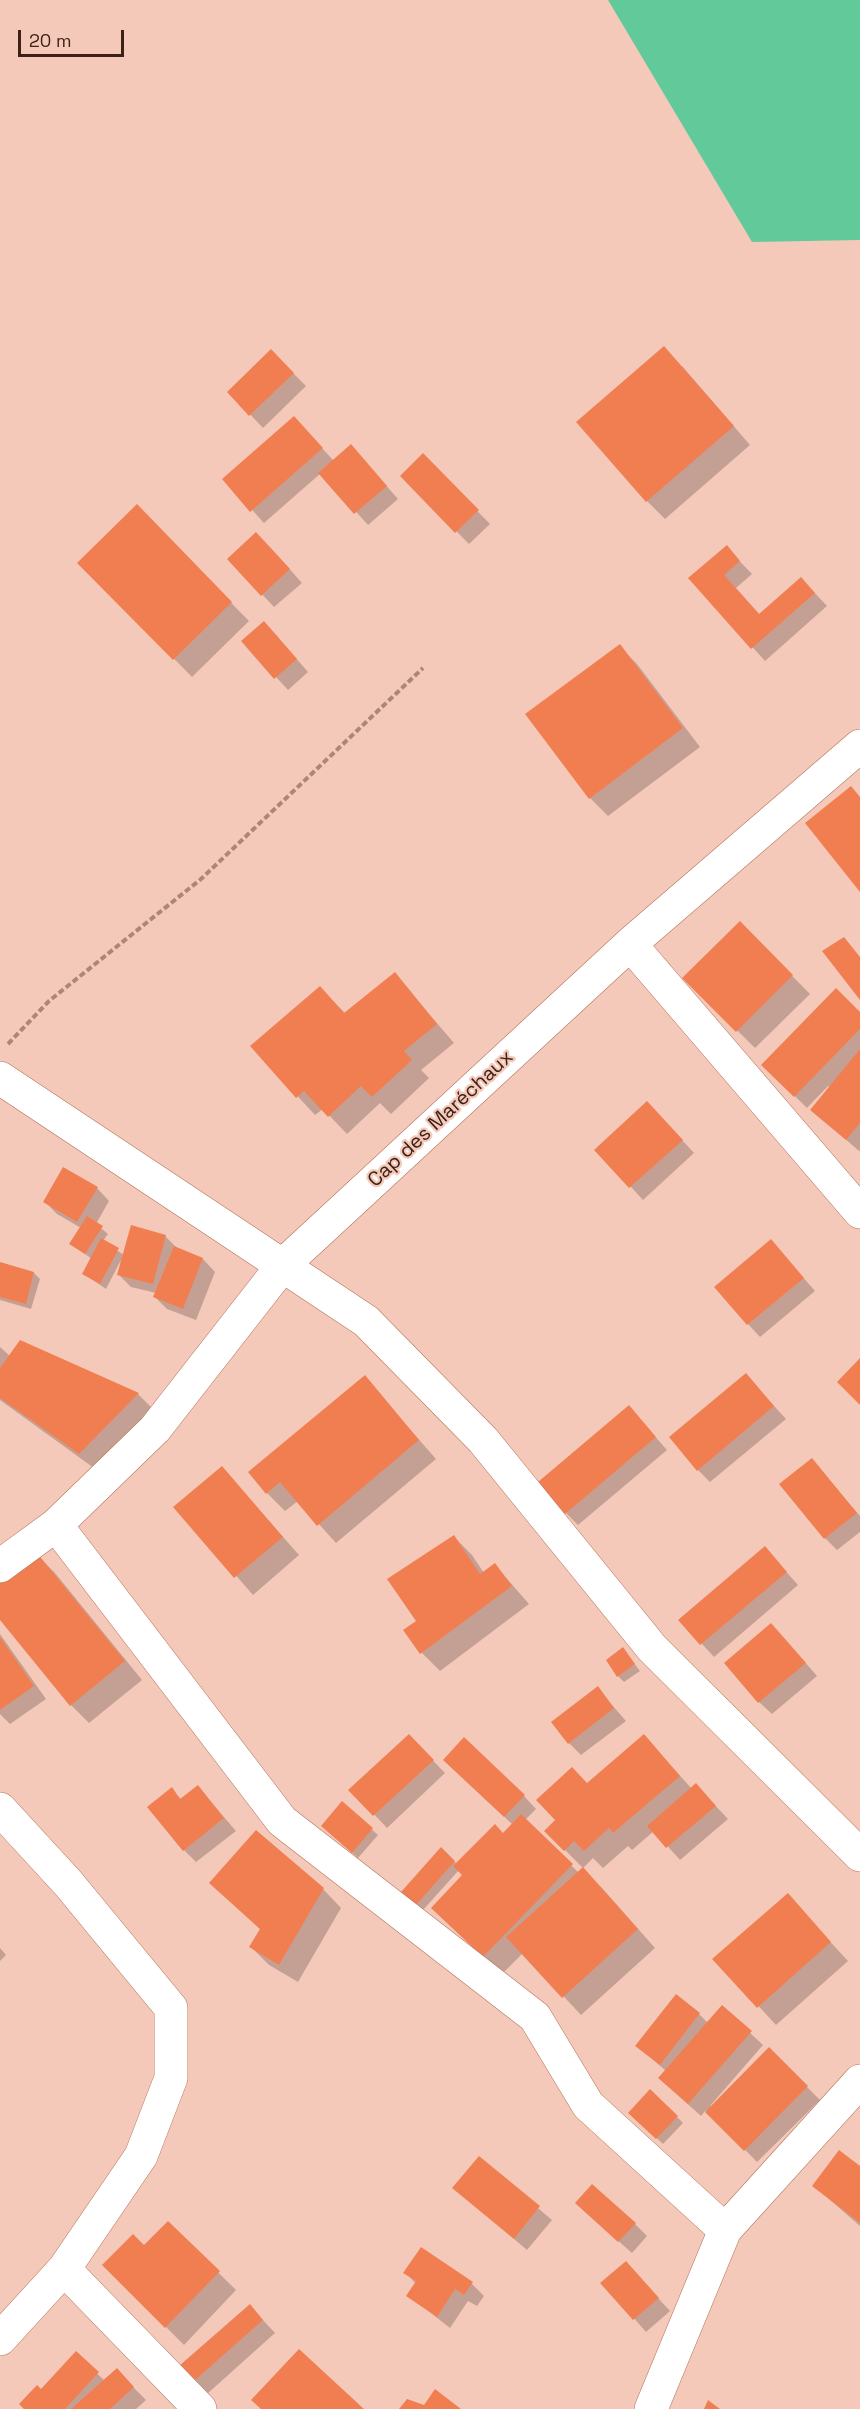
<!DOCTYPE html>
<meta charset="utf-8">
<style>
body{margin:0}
#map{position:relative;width:860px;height:2409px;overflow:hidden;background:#f5c9b9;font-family:"Space Grotesk",sans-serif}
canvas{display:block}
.scale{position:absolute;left:18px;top:30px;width:106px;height:27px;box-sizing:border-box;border:3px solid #3d2117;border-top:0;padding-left:8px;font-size:18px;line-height:21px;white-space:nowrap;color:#3d2117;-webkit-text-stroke:4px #f5c9b9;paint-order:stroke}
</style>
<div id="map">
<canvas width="860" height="2409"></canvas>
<div class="scale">20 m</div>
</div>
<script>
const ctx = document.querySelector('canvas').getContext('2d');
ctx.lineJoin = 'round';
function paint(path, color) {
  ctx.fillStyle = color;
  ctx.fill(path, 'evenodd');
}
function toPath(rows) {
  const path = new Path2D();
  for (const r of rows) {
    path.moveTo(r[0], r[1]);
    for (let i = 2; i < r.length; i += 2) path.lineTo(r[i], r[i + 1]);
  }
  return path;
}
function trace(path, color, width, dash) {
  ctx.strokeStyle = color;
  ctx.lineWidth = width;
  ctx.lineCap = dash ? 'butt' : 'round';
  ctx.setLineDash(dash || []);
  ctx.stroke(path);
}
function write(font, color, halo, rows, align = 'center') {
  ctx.font = font + ' "Space Grotesk",sans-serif';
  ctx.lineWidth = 4.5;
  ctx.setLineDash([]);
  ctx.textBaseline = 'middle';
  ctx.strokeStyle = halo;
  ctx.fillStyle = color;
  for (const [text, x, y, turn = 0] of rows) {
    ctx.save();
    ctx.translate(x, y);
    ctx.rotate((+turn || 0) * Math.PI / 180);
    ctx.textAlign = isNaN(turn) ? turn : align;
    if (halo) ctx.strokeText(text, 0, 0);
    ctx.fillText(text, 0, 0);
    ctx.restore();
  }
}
paint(toPath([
 [608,0,860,0,860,240,752,242]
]), '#62ca9a');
paint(toPath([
 [271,351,306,386,263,428,229,392],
 [682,366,750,445,665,519,647,501],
 [306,431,334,461,363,459,398,499,368,525,321,473,264,523,224,479],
 [423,456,490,524,469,544,402,476],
 [137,507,249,621,192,677,80,563],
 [269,546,302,583,274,607,229,559],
 [726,547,752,574,736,588,760,615,813,591,827,606,765,661,690,578],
 [276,635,308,672,288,690,243,641],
 [619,646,637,664,700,747,608,816,590,798],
 [740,923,810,994,755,1048,684,978],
 [395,974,454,1043,421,1070,429,1078,391,1114,380,1103,347,1134,323,1109,315,1115,252,1047,320,988,346,1014],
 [860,1014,860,1150,859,1151,812,1110,830,1088,828,1086,807,1108,763,1065],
 [660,1116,694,1153,643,1200,597,1150],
 [97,1188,109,1201,96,1224,108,1234,103,1241,124,1255,165,1236,178,1249,203,1259,215,1272,196,1320,167,1309,154,1296,156,1293,131,1287,119,1275,121,1260,106,1289,84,1274,92,1259,71,1244,81,1228,57,1214,45,1202],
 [771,1241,815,1291,760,1337,748,1324],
 [0,1264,34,1273,40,1279,31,1309,0,1300],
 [0,1347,10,1356,138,1394,156,1412,98,1471,0,1400],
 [746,1375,786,1419,710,1482,698,1470],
 [364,1377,436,1459,336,1543,298,1501,285,1511,267,1493],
 [629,1407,667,1450,578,1525,566,1513],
 [812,1460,860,1516,860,1532,837,1550,825,1538],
 [222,1468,299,1555,253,1595,176,1507],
 [454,1537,472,1555,484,1573,495,1565,529,1604,440,1671,422,1653,418,1621],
 [765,1548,798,1585,714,1657,680,1620],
 [37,1555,55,1573,142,1680,89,1723,71,1705,0,1617,0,1585],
 [0,1634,46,1699,10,1724,0,1714],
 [784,1638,817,1676,772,1714,759,1702],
 [623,1649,640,1671,624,1682,618,1676],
 [597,1688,626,1721,581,1755,569,1743],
 [409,1736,445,1773,387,1828,351,1790],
 [644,1736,692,1789,696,1785,728,1819,680,1860,654,1831,632,1850,628,1846,603,1868,593,1858,583,1868,546,1831,588,1785],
 [457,1772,524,1796,536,1809,525,1820,579,1873,601,1887,655,1948,581,2015,523,1953,502,1974,451,1926,464,1875,459,1870,423,1910,409,1898,441,1849,457,1864,504,1834,513,1825],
 [198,1787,236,1831,196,1862,184,1850,171,1789,182,1800],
 [342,1803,378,1835,358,1858,329,1832],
 [211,1883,323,1889,341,1908,298,1982,269,1965,251,1947,261,1930],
 [787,1895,848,1961,776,2025,715,1959],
 [0,1948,6,1955,0,1961],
 [722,2007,763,2045,710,2106,711,2107,769,2049,820,2100,757,2162,706,2110,701,2116,672,2090,666,2071,637,2046,699,2014,708,2023],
 [651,2091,683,2123,663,2144,630,2113],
 [479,2158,552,2220,527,2250,454,2188],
 [860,2168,860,2226,814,2186],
 [589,2215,635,2224,647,2236,632,2253],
 [168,2223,236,2290,184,2345,104,2265,145,2247],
 [626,2263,670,2311,646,2332,603,2283],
 [405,2272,472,2284,484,2296,477,2306,468,2301,450,2328,408,2295,416,2284],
 [250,2306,275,2333,207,2394,181,2367],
 [76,2353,105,2381,129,2383,146,2400,136,2409,26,2409]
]), '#0003');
paint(toPath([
 [664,346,734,426,646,502,576,422],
 [271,349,294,373,249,416,227,392],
 [294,416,323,448,250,512,222,479],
 [351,444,387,486,354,514,318,473],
 [423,453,479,510,455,533,400,476],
 [137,504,232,602,173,660,77,563],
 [256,532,290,569,261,596,227,559],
 [727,545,740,561,724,575,759,614,801,577,815,593,751,649,688,578],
 [264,621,297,659,274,679,241,641],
 [620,644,683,728,589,799,525,714],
 [851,786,860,797,860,892,805,823],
 [740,921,793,975,736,1032,682,978],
 [844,937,860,957,860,1000,822,951],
 [395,972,437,1024,404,1051,412,1060,372,1097,361,1086,328,1117,304,1091,296,1098,250,1046,320,986,344,1013],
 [836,988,860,1012,860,1029,794,1097,761,1065],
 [860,1049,860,1123,846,1140,810,1110],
 [647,1101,683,1140,629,1188,594,1150],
 [63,1167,98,1187,77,1222,43,1202],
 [87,1216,103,1226,85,1254,69,1244],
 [131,1225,166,1235,153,1284,117,1275],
 [101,1238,119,1248,100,1284,82,1274],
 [771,1239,804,1278,747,1325,714,1287],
 [174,1246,203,1258,183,1309,153,1297],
 [0,1262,34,1272,26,1304,0,1297],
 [20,1340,139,1393,79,1454,0,1398,0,1368],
 [860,1358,860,1405,837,1382],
 [746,1373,774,1406,697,1471,669,1437],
 [365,1375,419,1440,317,1526,280,1482,266,1494,248,1472],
 [629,1405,656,1437,565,1514,538,1482],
 [812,1458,857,1513,824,1539,779,1484],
 [222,1466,283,1537,234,1578,173,1507],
 [454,1535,480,1574,495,1563,512,1586,420,1654,403,1630,416,1621,387,1579],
 [765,1546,787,1572,700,1645,678,1620],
 [37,1553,125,1661,70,1706,0,1620,0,1583],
 [771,1623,806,1663,758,1703,724,1663],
 [0,1637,34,1686,0,1710],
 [623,1647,635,1664,617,1677,606,1660],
 [598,1686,614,1708,568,1744,551,1722],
 [409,1734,434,1760,373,1816,348,1790],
 [644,1734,680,1776,613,1833,609,1828,584,1851,574,1841,564,1851,544,1831,555,1820,536,1800,572,1767,587,1783],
 [464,1737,525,1795,504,1817,443,1760],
 [696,1783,716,1806,666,1848,647,1826],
 [198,1785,224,1818,183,1851,147,1807,172,1787,180,1799],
 [342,1801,373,1828,352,1853,321,1826],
 [521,1814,573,1864,483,1957,431,1908,462,1875,453,1866,495,1824,503,1833],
 [256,1830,324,1888,279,1965,249,1947,260,1929,209,1883],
 [441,1847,455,1861,416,1905,401,1892],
 [583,1867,638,1929,562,1998,506,1937],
 [788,1893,831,1942,757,2008,712,1959],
 [676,1994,700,2013,660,2065,635,2046],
 [722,2005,752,2031,688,2104,658,2078],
 [769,2047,808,2086,744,2151,705,2112],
 [650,2089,678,2116,656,2139,628,2113],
 [839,2150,860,2166,860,2223,812,2186],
 [479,2156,540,2206,514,2239,452,2188],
 [592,2184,636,2223,618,2242,575,2203],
 [168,2221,220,2271,165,2328,102,2265,133,2234,144,2245],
 [421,2247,473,2282,464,2295,455,2289,437,2317,406,2296,416,2281,403,2273],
 [626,2261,659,2298,633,2320,600,2283],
 [250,2304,263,2320,193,2382,179,2366],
 [299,2349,364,2409,261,2409,251,2400],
 [76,2351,99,2372,65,2409,24,2409,19,2404,37,2385,41,2389],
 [117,2368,134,2387,110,2409,71,2409],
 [435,2389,461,2409,399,2409,407,2399,424,2405],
 [708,2400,720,2409,704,2409]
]), '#f17e51');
const street = toPath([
 [630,944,860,1212],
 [0,1078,366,1321,483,1440,652,1648,860,1855],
 [56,1525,282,1821,535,2017,588,2105,725,2230],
 [0,1566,56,1525,155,1429,283,1265,630,944,860,746],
 [0,1809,68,1883,171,2008,171,2078,141,2156,64,2269,0,2339],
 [64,2269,200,2409],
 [651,2409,725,2230,860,2081]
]);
trace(street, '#b47259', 34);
trace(toPath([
 [8,1044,49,1001,201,879,423,668]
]), '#ac8679', 4, [6, 3]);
trace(street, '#fff', 33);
write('20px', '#3d2117', '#f5c9b9', [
 ["Cap des Maréchaux",441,1119,-43]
]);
</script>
